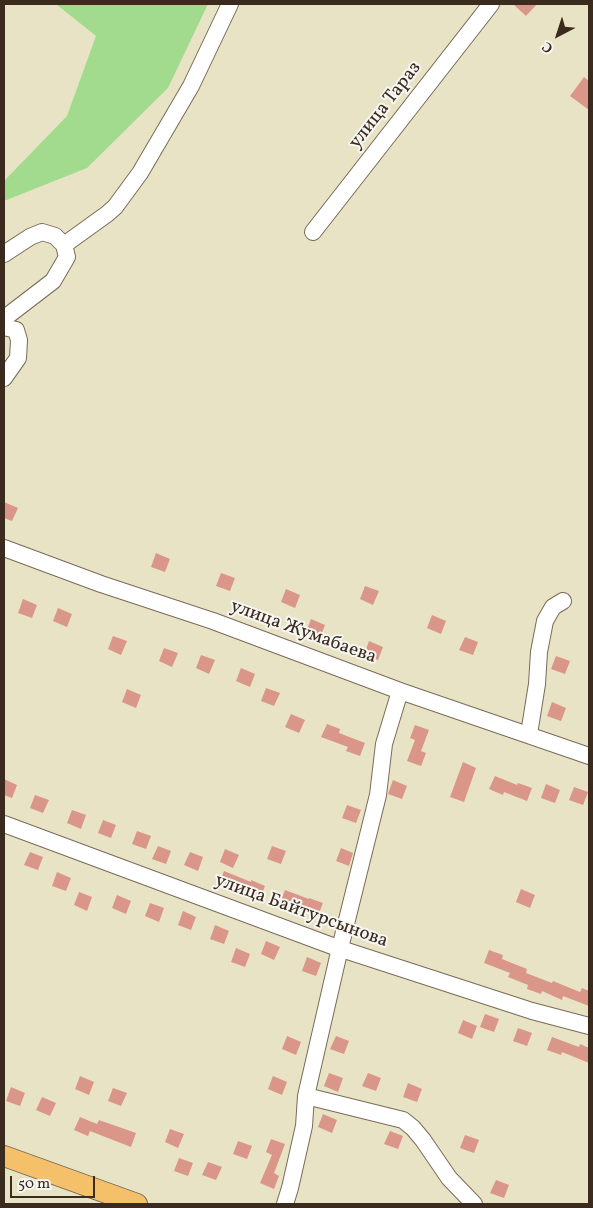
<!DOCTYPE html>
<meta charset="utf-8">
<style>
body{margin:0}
#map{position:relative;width:593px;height:1208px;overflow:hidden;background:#e9e3c5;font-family:Vollkorn,serif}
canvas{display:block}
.frame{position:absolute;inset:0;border:5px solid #3b2a1e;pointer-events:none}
.north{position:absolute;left:533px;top:10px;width:50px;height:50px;-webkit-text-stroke:4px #f6f6f2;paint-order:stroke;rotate:220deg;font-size:14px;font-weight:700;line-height:20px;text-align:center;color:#3b2a1e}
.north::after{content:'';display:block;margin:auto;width:18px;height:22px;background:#3b2a1e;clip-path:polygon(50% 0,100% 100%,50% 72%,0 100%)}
.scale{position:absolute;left:10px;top:1176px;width:85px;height:22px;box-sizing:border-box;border:2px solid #3b2a1e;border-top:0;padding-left:6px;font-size:15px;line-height:18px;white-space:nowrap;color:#3b2a1e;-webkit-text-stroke:4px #f6f6f2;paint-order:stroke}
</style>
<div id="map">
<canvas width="593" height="1208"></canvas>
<div class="frame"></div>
<div class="north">С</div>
<div class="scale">50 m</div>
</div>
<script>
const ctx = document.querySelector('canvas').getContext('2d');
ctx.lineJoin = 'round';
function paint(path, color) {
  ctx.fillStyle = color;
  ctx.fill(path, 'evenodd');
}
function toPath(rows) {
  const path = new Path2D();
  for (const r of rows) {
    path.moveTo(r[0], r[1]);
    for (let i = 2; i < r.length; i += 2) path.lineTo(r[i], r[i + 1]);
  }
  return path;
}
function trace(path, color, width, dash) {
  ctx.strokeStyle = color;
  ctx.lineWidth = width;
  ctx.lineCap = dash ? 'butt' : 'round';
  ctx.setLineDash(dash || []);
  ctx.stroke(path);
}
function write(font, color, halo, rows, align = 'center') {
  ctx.font = font + ' Vollkorn,serif';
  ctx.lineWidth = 4;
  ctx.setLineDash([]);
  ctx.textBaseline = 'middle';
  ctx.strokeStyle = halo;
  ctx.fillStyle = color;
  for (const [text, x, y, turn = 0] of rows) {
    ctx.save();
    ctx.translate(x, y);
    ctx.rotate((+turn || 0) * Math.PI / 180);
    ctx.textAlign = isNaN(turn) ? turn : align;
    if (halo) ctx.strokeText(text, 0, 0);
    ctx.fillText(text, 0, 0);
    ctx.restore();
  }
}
paint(toPath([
 [56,4,208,4,168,88,87,168,4,201,4,181,67,116,96,36]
]), '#a2db8e');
paint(toPath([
 [513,4,537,4,526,16],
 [584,77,589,81,589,110,570,96],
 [4,502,18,508,12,521,4,518],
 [156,553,170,559,165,572,151,567],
 [221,573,235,578,230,591,216,586],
 [365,586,379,591,373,605,360,599],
 [286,589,300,595,295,608,281,602],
 [23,599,37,605,32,618,18,613],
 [58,608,72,614,67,627,53,621],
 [432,615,446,621,441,634,427,628],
 [311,619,325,625,320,638,306,632],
 [113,636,127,641,121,655,108,649],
 [465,637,478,642,473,655,459,650],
 [369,641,383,647,378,660,364,655],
 [164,648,178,653,172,667,159,661],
 [201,655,215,660,209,674,196,668],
 [556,656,570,661,565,674,551,669],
 [241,668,255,674,250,687,236,681],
 [266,688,280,693,274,706,261,701],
 [127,689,141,695,136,708,122,702],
 [552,702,566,708,561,721,547,716],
 [291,714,305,720,299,733,285,727],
 [327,724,340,729,339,733,365,743,360,756,346,751,348,747,321,737],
 [415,725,429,730,421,751,426,753,421,766,407,761,415,740,410,738],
 [463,762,476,768,464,802,450,797],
 [495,776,517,785,518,783,532,788,527,801,504,792,503,795,489,789],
 [4,779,17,785,12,798,4,795],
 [393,780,407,786,402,799,388,794],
 [546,784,560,790,555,803,541,798],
 [574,787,588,792,583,805,569,800],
 [35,795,49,800,43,813,30,808],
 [347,805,361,810,356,823,342,818],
 [72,810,86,815,81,829,67,823],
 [103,820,116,825,111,838,98,833],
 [137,831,151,836,146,849,132,844],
 [158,846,171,851,166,864,152,859],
 [272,846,286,851,281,864,267,859],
 [341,848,353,853,349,866,336,861],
 [225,849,239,855,233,868,220,862],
 [30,852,43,857,38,870,24,865],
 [190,852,203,857,198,871,184,865],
 [224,871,251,882,251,880,265,886,260,899,234,888,233,890,219,884],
 [57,872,71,878,66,891,52,886],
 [521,889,535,895,530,908,516,902],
 [285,890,309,899,309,898,323,903,318,916,294,907,293,908,280,903],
 [79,892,92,897,87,911,74,905],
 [117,895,131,901,126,914,112,908],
 [150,903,164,908,159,922,145,916],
 [183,911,196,917,191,930,178,925],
 [215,925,229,931,224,944,210,939],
 [266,941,280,947,274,960,261,954],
 [236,948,250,954,245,967,231,962],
 [489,950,503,955,502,959,527,969,526,973,552,983,553,981,580,992,582,988,589,991,589,1006,563,996,562,1000,542,991,541,994,527,989,528,985,508,977,510,973,484,963],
 [307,957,321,963,316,976,302,971],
 [485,1014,499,1019,494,1032,480,1027],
 [463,1020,477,1026,472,1039,458,1033],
 [518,1028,532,1033,527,1046,513,1041],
 [287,1036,301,1042,296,1055,282,1049],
 [336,1036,349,1041,344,1054,330,1049],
 [552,1037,579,1047,580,1044,589,1048,589,1063,562,1052,561,1055,547,1050],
 [329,1073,343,1078,338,1092,324,1086],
 [368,1073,381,1078,376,1091,362,1086],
 [80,1076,94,1082,89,1095,75,1089],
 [273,1076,287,1082,282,1095,268,1089],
 [408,1083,422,1089,417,1102,403,1097],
 [11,1087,25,1093,20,1106,6,1101],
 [113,1088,127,1093,121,1106,108,1101],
 [42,1097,56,1103,50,1116,36,1110],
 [323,1114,337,1120,332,1133,318,1127],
 [80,1117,97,1124,99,1120,136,1133,131,1147,90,1131,88,1136,74,1130],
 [170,1129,184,1134,178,1148,165,1142],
 [390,1131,403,1136,398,1149,384,1144],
 [465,1135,479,1140,474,1153,460,1148],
 [271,1139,285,1144,274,1173,279,1176,274,1189,260,1183,272,1155,266,1152],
 [238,1141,252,1146,247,1159,233,1154],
 [179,1158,193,1163,188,1176,174,1171],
 [208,1162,222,1167,216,1180,202,1175],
 [496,1180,509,1185,504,1198,490,1193]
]), '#d99689');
const minor = toPath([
 [313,232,491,4],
 [64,245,107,214,115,207,140,173,191,86,230,4],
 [4,254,30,237,42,232,55,236,64,245,67,257,53,281,6,317,4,320],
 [4,327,16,330,19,340,18,358,4,378],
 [4,548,101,584,213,621,400,691,589,756],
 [529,734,537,684,539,652,545,621,553,607,563,601],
 [4,824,335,947,532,1011,589,1026],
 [306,1096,403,1120,413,1128,423,1140,449,1178,474,1204],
 [285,1204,290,1188,304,1126,306,1096,340,948,378,795,384,744,400,691]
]);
const major = toPath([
 [4,1156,137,1204]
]);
trace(minor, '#786b58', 18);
trace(major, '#786b58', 22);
trace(minor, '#fff', 16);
trace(major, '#f4c16a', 20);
write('19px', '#3b2a1e', '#f6f6f2', [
 ["улица Тараз",386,106,-52],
 ["улица Жумабаева",303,633,20],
 ["улица Байтурсынова",301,912,20]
]);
</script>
